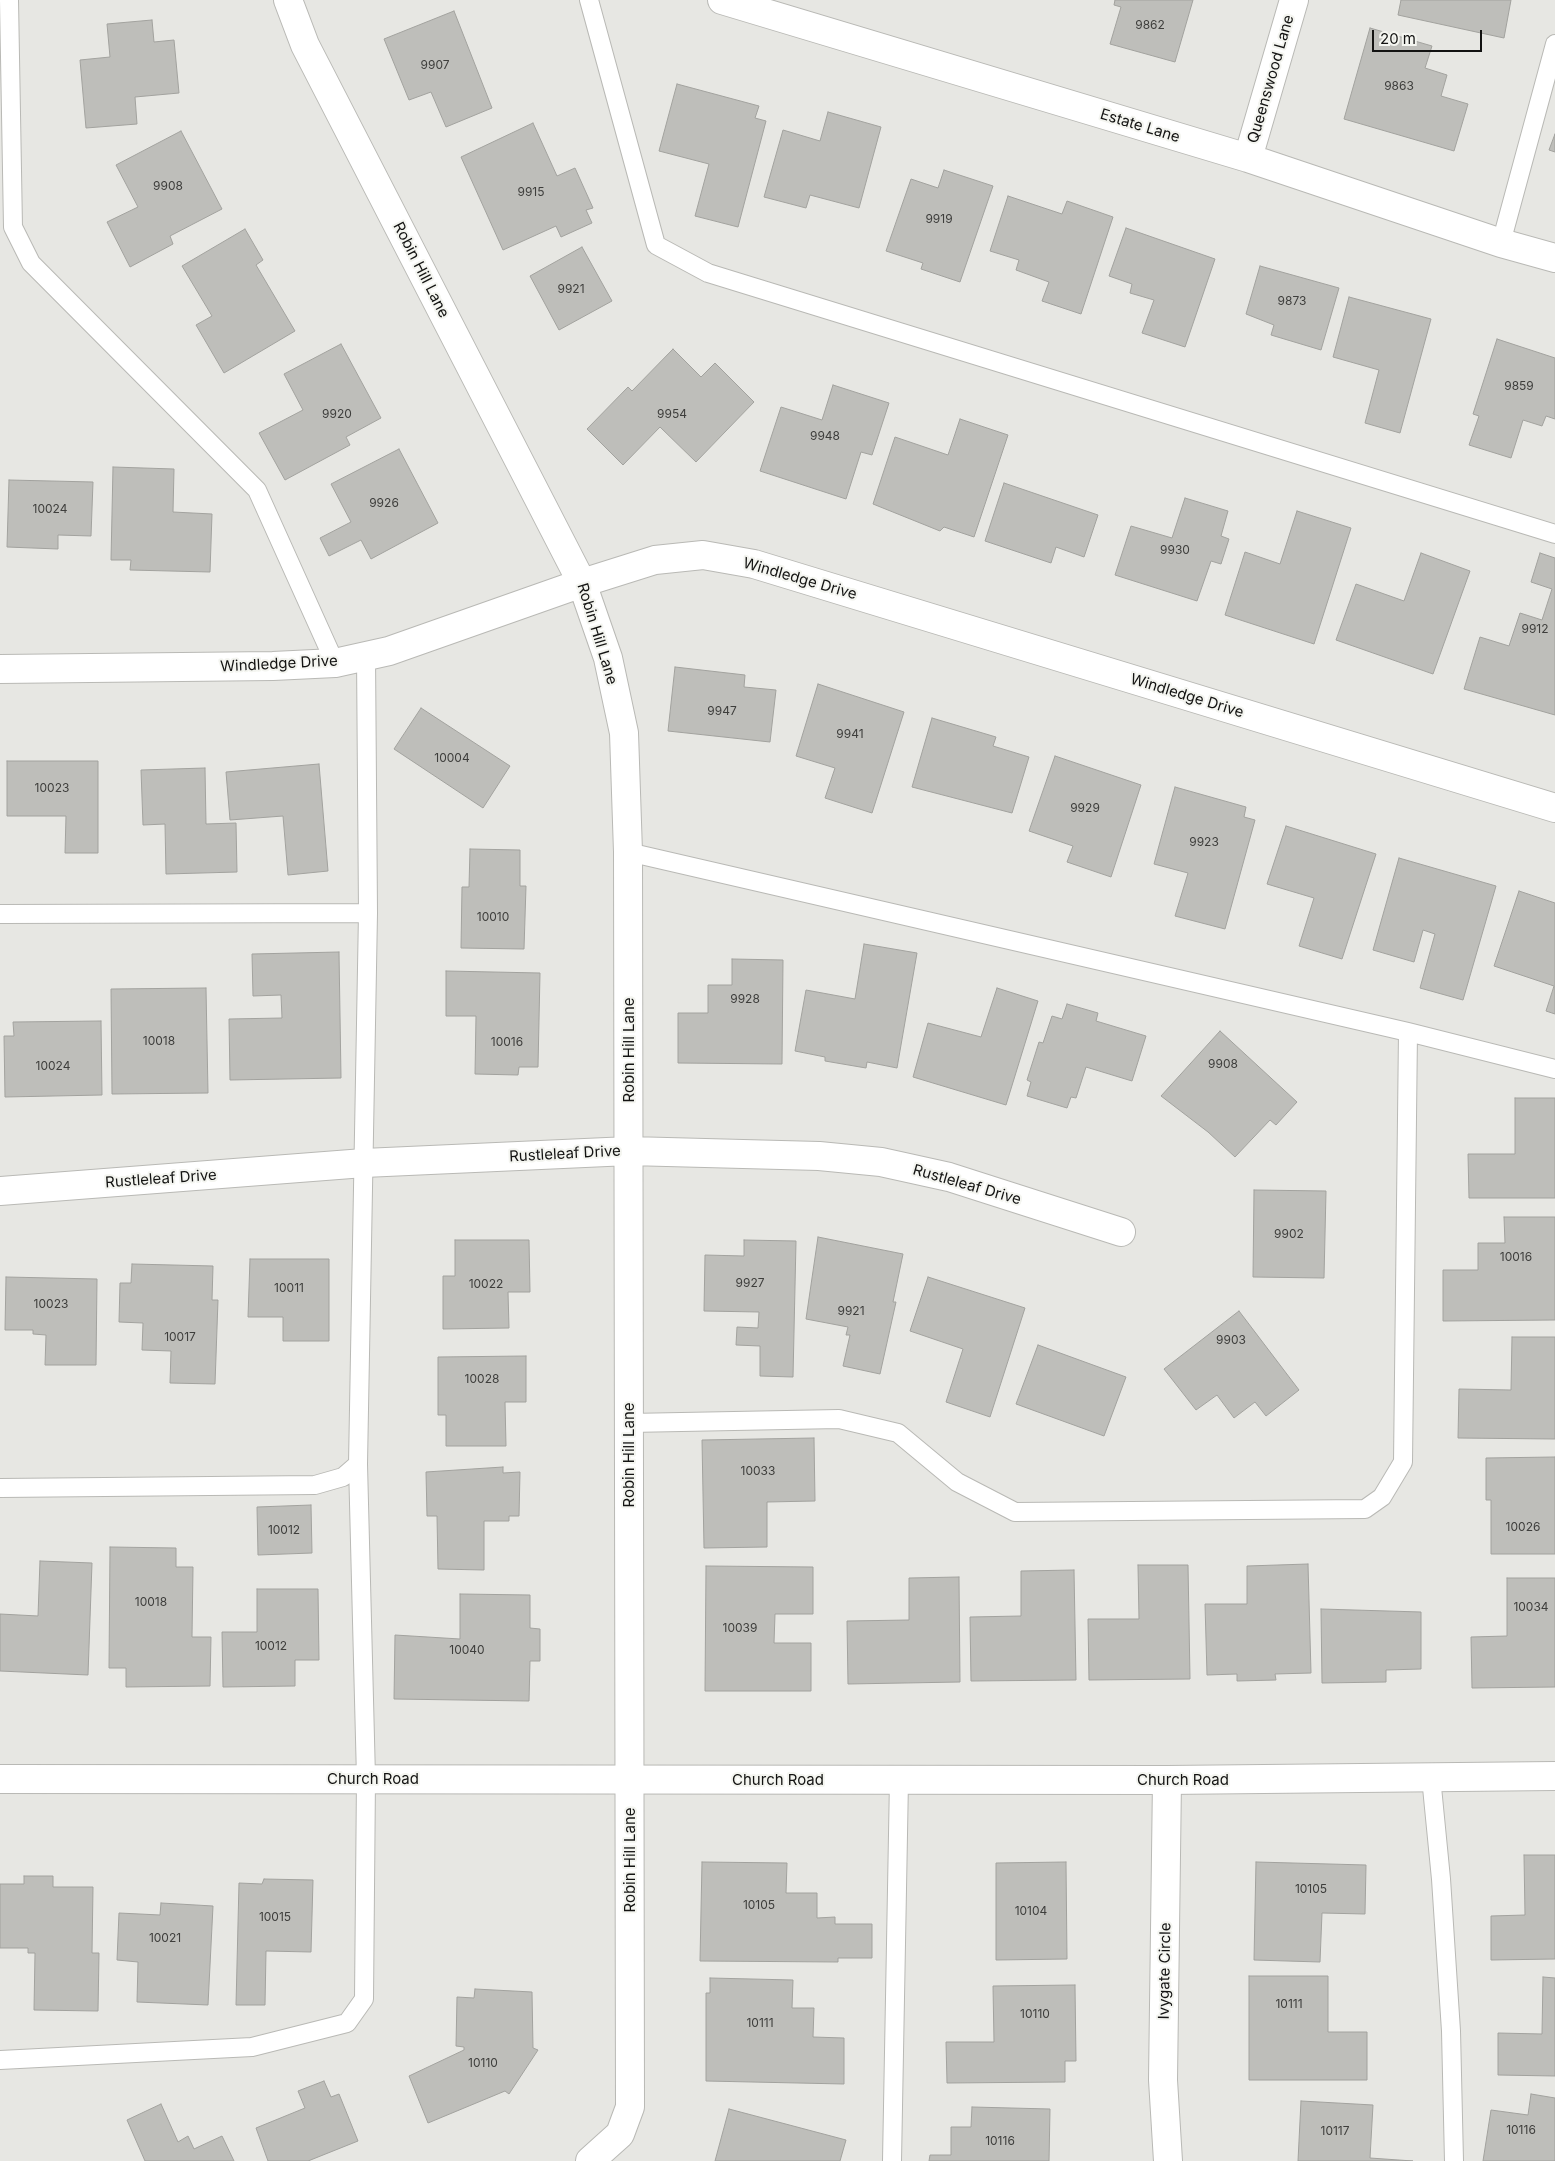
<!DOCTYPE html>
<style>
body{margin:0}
#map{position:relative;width:1555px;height:2161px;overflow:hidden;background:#e7e7e3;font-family:Inter,sans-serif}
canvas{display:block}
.scale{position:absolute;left:1372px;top:30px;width:110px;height:22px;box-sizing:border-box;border:2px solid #131312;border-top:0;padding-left:6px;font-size:15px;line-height:18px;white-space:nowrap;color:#131312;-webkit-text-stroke:4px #f4f5f0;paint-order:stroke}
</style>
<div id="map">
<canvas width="1555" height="2161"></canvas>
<div class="scale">20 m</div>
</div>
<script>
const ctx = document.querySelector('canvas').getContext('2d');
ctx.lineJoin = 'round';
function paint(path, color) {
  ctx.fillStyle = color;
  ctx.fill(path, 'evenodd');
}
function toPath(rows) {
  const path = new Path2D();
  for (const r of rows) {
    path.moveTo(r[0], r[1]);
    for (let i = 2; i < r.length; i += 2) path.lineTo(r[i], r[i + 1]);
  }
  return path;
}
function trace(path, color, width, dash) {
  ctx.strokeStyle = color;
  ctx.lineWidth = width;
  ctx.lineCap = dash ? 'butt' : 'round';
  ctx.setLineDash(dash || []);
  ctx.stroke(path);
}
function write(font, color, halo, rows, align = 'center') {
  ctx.font = font + ' Inter,sans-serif';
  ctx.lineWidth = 4;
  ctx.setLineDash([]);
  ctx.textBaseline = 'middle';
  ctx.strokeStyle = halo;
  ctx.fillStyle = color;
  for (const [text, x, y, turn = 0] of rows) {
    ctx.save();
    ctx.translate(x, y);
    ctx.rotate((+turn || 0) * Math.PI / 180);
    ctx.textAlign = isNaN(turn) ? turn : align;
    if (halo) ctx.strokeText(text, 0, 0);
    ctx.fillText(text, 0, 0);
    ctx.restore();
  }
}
const building = toPath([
 [1115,0,1193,0,1175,62,1110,44,1121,7,1114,5,1115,0],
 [1401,0,1511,0,1504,38,1398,15,1401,0],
 [454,11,492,108,446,127,431,92,409,100,384,39,454,11],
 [152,20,154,42,174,40,179,93,135,97,137,124,86,128,80,60,110,57,107,24,152,20],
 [1370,28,1432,46,1425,68,1447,75,1441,96,1468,104,1454,151,1344,119,1370,28],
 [677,84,759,106,755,118,766,121,738,227,695,216,709,164,659,151,677,84],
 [828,112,881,127,859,208,810,195,806,208,764,197,783,130,820,141,828,112],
 [533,123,557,176,575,168,593,208,586,210,592,223,561,237,556,226,503,250,461,157,533,123],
 [181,131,222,209,170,236,173,244,130,267,107,222,138,207,116,165,181,131],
 [1555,134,1555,152,1549,150,1555,134],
 [944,170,993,186,960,282,921,269,923,263,886,251,911,179,938,188,944,170],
 [1008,196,1062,214,1067,201,1113,217,1081,314,1042,301,1049,282,1016,270,1019,260,990,251,1008,196],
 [1126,228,1215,259,1185,347,1142,333,1154,300,1130,293,1132,284,1109,276,1126,228],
 [245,229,263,260,256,265,295,331,224,373,196,325,212,316,182,266,245,229],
 [582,247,612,301,559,330,530,276,582,247],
 [1260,266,1339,288,1321,350,1271,335,1274,325,1246,314,1260,266],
 [1349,297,1431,319,1400,433,1365,423,1379,370,1333,357,1349,297],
 [1497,339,1555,358,1555,419,1546,416,1542,426,1523,420,1511,458,1469,445,1479,416,1473,414,1497,339],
 [341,344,381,418,346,437,350,445,285,480,259,433,303,410,284,374,341,344],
 [673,349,701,377,715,363,754,402,696,462,660,427,623,465,587,429,628,387,632,391,673,349],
 [833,385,889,403,872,455,861,452,846,499,760,471,781,407,822,420,833,385],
 [960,419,1008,435,974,537,944,527,940,531,873,504,895,437,948,455,960,419],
 [399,449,438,523,371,559,361,540,329,556,320,538,351,522,331,484,399,449],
 [113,467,174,469,173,512,212,514,210,572,130,570,131,560,111,560,113,467],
 [9,480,93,482,91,536,58,535,58,549,7,547,9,480],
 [1004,483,1098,515,1084,557,1056,547,1051,563,985,541,1004,483],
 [1185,498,1228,511,1221,536,1229,539,1221,564,1211,561,1197,601,1115,575,1131,526,1172,538,1185,498],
 [1297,511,1351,528,1314,644,1225,615,1245,552,1280,564,1297,511],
 [1421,553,1470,571,1433,674,1336,640,1356,584,1404,601,1421,553],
 [1540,553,1555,558,1555,715,1464,689,1480,637,1509,646,1520,613,1542,620,1552,589,1531,582,1540,553],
 [675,667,745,675,744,687,776,690,770,742,668,731,675,667],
 [818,684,904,712,872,813,825,798,835,768,796,756,818,684],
 [421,708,510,766,483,808,394,749,421,708],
 [932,718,996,737,993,746,1029,757,1012,813,912,787,932,718],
 [1055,756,1141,785,1111,877,1067,862,1073,846,1029,831,1055,756],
 [7,761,98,761,98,853,65,853,66,816,7,816,7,761],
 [319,764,328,871,288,875,283,816,230,820,226,772,319,764],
 [205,768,206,824,236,823,237,872,166,874,165,824,143,825,141,770,205,768],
 [1175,787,1246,807,1244,817,1255,820,1225,929,1175,916,1188,873,1154,864,1175,787],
 [1286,826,1376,854,1342,959,1299,946,1314,898,1267,884,1286,826],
 [470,849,520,850,520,886,526,886,524,949,461,948,462,887,469,887,470,849],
 [1399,858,1496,886,1463,1000,1420,988,1435,934,1423,930,1414,962,1373,950,1399,858],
 [1519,891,1555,903,1555,1014,1546,1011,1554,986,1494,966,1519,891],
 [864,944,917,953,897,1068,867,1062,866,1068,825,1061,825,1057,795,1051,806,990,855,999,864,944],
 [339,952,341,1078,230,1080,229,1019,282,1018,281,995,253,996,252,954,339,952],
 [732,959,783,960,782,1064,678,1063,678,1013,708,1013,708,985,732,985,732,959],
 [446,971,540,973,538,1067,519,1067,518,1075,475,1074,476,1016,446,1016,446,971],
 [206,988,208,1093,112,1094,111,989,206,988],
 [997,988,1038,1001,1006,1105,913,1077,928,1023,981,1037,997,988],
 [1067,1004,1098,1013,1096,1021,1146,1036,1132,1081,1086,1067,1076,1098,1071,1097,1067,1108,1027,1096,1031,1082,1027,1080,1039,1042,1043,1043,1052,1016,1062,1019,1067,1004],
 [101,1021,102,1095,5,1097,4,1036,14,1036,13,1022,101,1021],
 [1220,1031,1297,1102,1276,1125,1270,1120,1235,1157,1208,1132,1161,1096,1220,1031],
 [1515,1098,1555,1098,1555,1198,1469,1198,1468,1154,1515,1154,1515,1098],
 [1254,1190,1326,1191,1324,1278,1253,1277,1254,1190],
 [1504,1217,1555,1217,1555,1320,1443,1321,1443,1270,1478,1270,1478,1243,1505,1243,1504,1217],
 [818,1237,903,1254,893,1302,896,1302,880,1374,843,1366,850,1335,846,1335,848,1327,806,1319,818,1237],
 [455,1240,529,1240,530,1292,508,1292,509,1328,443,1329,443,1276,455,1276,455,1240],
 [744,1240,796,1241,793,1377,760,1376,760,1346,736,1345,737,1327,758,1328,759,1312,704,1311,705,1255,744,1256,744,1240],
 [250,1259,329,1259,329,1341,283,1341,283,1317,248,1317,250,1259],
 [132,1264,213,1266,212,1300,218,1300,215,1384,170,1383,171,1351,142,1350,143,1323,119,1322,120,1283,131,1283,132,1264],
 [6,1277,97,1279,96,1365,45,1365,46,1335,33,1334,33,1330,5,1330,6,1277],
 [928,1277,1025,1308,990,1417,946,1402,963,1349,910,1331,928,1277],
 [1239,1311,1299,1390,1266,1416,1255,1402,1234,1418,1217,1395,1196,1410,1164,1369,1239,1311],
 [1512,1337,1555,1337,1555,1439,1458,1438,1459,1389,1511,1390,1512,1337],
 [1038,1345,1126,1377,1104,1436,1016,1404,1038,1345],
 [526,1356,526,1402,505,1402,506,1446,446,1446,446,1415,438,1415,438,1357,526,1356],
 [814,1438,815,1501,767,1502,767,1547,704,1548,702,1440,814,1438],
 [1555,1457,1555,1554,1491,1554,1491,1500,1486,1500,1486,1458,1555,1457],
 [503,1467,503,1473,520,1472,519,1516,509,1516,509,1521,484,1521,484,1570,438,1569,437,1516,427,1516,426,1472,503,1467],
 [311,1505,312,1553,258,1555,257,1507,311,1505],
 [110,1547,176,1548,176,1567,193,1567,192,1637,211,1637,210,1686,126,1687,126,1668,109,1668,110,1547],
 [40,1561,92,1563,88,1675,0,1671,0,1614,38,1616,40,1561],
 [1308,1564,1311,1673,1275,1674,1276,1680,1237,1681,1237,1674,1207,1675,1205,1604,1247,1604,1247,1566,1308,1564],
 [1138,1565,1188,1565,1190,1679,1089,1680,1088,1619,1139,1619,1138,1565],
 [706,1566,813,1567,813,1614,775,1614,774,1643,811,1643,811,1691,705,1691,706,1566],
 [1074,1570,1076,1680,971,1681,970,1617,1021,1616,1021,1571,1074,1570],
 [959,1577,960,1682,848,1684,847,1621,909,1620,909,1578,959,1577],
 [1507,1578,1555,1578,1555,1687,1472,1688,1471,1637,1507,1636,1507,1578],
 [257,1589,318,1589,319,1660,295,1660,295,1686,223,1687,222,1632,257,1632,257,1589],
 [460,1594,530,1595,530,1628,540,1629,540,1661,530,1661,529,1701,394,1699,395,1635,460,1639,460,1594],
 [1321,1609,1421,1612,1421,1669,1386,1670,1386,1682,1322,1683,1321,1609],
 [1524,1855,1555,1855,1555,1959,1491,1960,1491,1916,1525,1915,1524,1855],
 [702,1862,787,1863,786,1893,817,1893,817,1918,835,1917,835,1924,872,1924,872,1958,838,1958,838,1962,700,1961,702,1862],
 [1066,1862,1067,1959,996,1960,996,1863,1066,1862],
 [1256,1862,1366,1865,1365,1914,1322,1913,1320,1962,1254,1960,1256,1862],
 [24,1876,53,1876,53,1887,93,1887,92,1953,99,1953,98,2011,34,2010,35,1953,28,1953,28,1948,0,1948,0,1884,24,1884,24,1876],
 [264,1879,313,1880,311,1952,266,1951,265,2005,236,2005,239,1883,262,1884,264,1879],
 [161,1903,213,1906,208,2005,137,2002,138,1962,117,1960,119,1913,160,1915,161,1903],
 [1249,1976,1328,1976,1328,2032,1367,2032,1367,2080,1249,2080,1249,1976],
 [1543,1977,1555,1978,1555,2076,1498,2075,1498,2033,1542,2034,1543,1977],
 [710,1978,793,1980,792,2008,814,2008,813,2037,844,2038,844,2084,706,2081,706,1993,710,1993,710,1978],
 [1075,1985,1076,2061,1065,2061,1065,2082,947,2083,946,2042,994,2042,993,1986,1075,1985],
 [475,1989,532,1992,533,2048,538,2050,509,2094,505,2091,428,2123,409,2076,464,2050,464,2047,456,2046,457,1997,474,1998,475,1989],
 [324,2081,331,2097,339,2094,358,2141,308,2161,268,2161,256,2128,305,2108,298,2091,324,2081],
 [1531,2094,1555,2098,1555,2161,1483,2161,1491,2110,1528,2115,1531,2094],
 [1301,2101,1373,2105,1370,2158,1413,2161,1298,2161,1301,2101],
 [161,2104,178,2142,188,2136,194,2149,222,2136,234,2161,145,2161,127,2120,161,2104],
 [972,2107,1050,2109,1049,2161,929,2161,930,2155,951,2155,951,2127,971,2127,972,2107],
 [729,2109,846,2140,840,2161,715,2161,729,2109]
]);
paint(building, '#bebeba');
trace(building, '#a2a29e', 1);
const service = toPath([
 [9,0,13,227,31,263,257,490,335,663],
 [589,0,656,245,708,273,1555,534],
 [1501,243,1555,44],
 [628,852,1408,1032,1555,1069],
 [0,914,368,913],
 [629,1423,839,1419,898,1433,957,1482,1015,1512,1365,1509,1382,1497,1403,1462,1408,1032],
 [0,1488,315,1485,343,1477,358,1464,368,913,366,656],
 [1431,1777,1441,1879,1451,2031,1454,2161],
 [0,2060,252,2047,347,2023,364,1999,366,1778,358,1464],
 [892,2161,899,1780]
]);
const minor = toPath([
 [288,0,305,45,582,583,608,658,624,733,628,852,630,2107,620,2134,590,2161],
 [722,0,1248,158,1501,243,1555,258],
 [1248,158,1294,0],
 [0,669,273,666,335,663,389,651,582,583,655,560,703,555,754,564,1555,808],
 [0,1191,364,1163,629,1151,819,1156,881,1162,949,1177,1121,1232],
 [1167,1780,1163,2080,1168,2161]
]);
const tertiary = toPath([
 [0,1779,1167,1780,1555,1776]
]);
trace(service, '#b9b9b5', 20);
trace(minor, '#b9b9b5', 30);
trace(tertiary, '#b9b9b5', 30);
trace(service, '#fff', 18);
trace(minor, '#fff', 28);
trace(tertiary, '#fff', 28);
write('12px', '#3e3e3c', null, [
 ["9862",1150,25],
 ["9907",435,65],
 ["9863",1399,86],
 ["9908",168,186],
 ["9915",531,192],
 ["9919",939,219],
 ["9921",571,289],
 ["9873",1292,301],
 ["9859",1519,386],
 ["9920",337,414],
 ["9954",672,414],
 ["9948",825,436],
 ["9926",384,503],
 ["10024",50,509],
 ["9930",1175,550],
 ["9912",1535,629],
 ["9947",722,711],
 ["9941",850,734],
 ["10004",452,758],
 ["10023",52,788],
 ["9929",1085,808],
 ["9923",1204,842],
 ["10010",493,917],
 ["9928",745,999],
 ["10018",159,1041],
 ["10016",507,1042],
 ["9908",1223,1064],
 ["10024",53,1066],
 ["9902",1289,1234],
 ["10016",1516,1257],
 ["9927",750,1283],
 ["10022",486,1284],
 ["10011",289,1288],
 ["10023",51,1304],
 ["9921",851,1311],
 ["10017",180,1337],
 ["9903",1231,1340],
 ["10028",482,1379],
 ["10033",758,1471],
 ["10026",1523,1527],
 ["10012",284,1530],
 ["10018",151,1602],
 ["10034",1531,1607],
 ["10039",740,1628],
 ["10012",271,1646],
 ["10040",467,1650],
 ["10105",1311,1889],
 ["10105",759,1905],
 ["10104",1031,1911],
 ["10015",275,1917],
 ["10021",165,1938],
 ["10111",1289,2004],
 ["10110",1035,2014],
 ["10111",760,2023],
 ["10110",483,2063],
 ["10116",1521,2130],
 ["10117",1335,2131],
 ["10116",1000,2141]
]);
write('15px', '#131312', '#f4f5f0', [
 ["Queenswood Lane",1271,79,-74],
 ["Estate Lane",1140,126,17],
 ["Robin Hill Lane",421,270,63],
 ["Windledge Drive",800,579,16],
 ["Robin Hill Lane",597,634,73],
 ["Windledge Drive",279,664,-3],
 ["Windledge Drive",1187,696,17],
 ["Robin Hill Lane",629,1050,-90],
 ["Rustleleaf Drive",565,1154,-3],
 ["Rustleleaf Drive",161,1179,-4],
 ["Rustleleaf Drive",967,1185,16],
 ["Robin Hill Lane",629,1455,-90],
 ["Church Road",373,1779],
 ["Church Road",778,1780],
 ["Church Road",1183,1780],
 ["Robin Hill Lane",630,1860,-90],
 ["Ivygate Circle",1165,1971,-89]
]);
</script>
